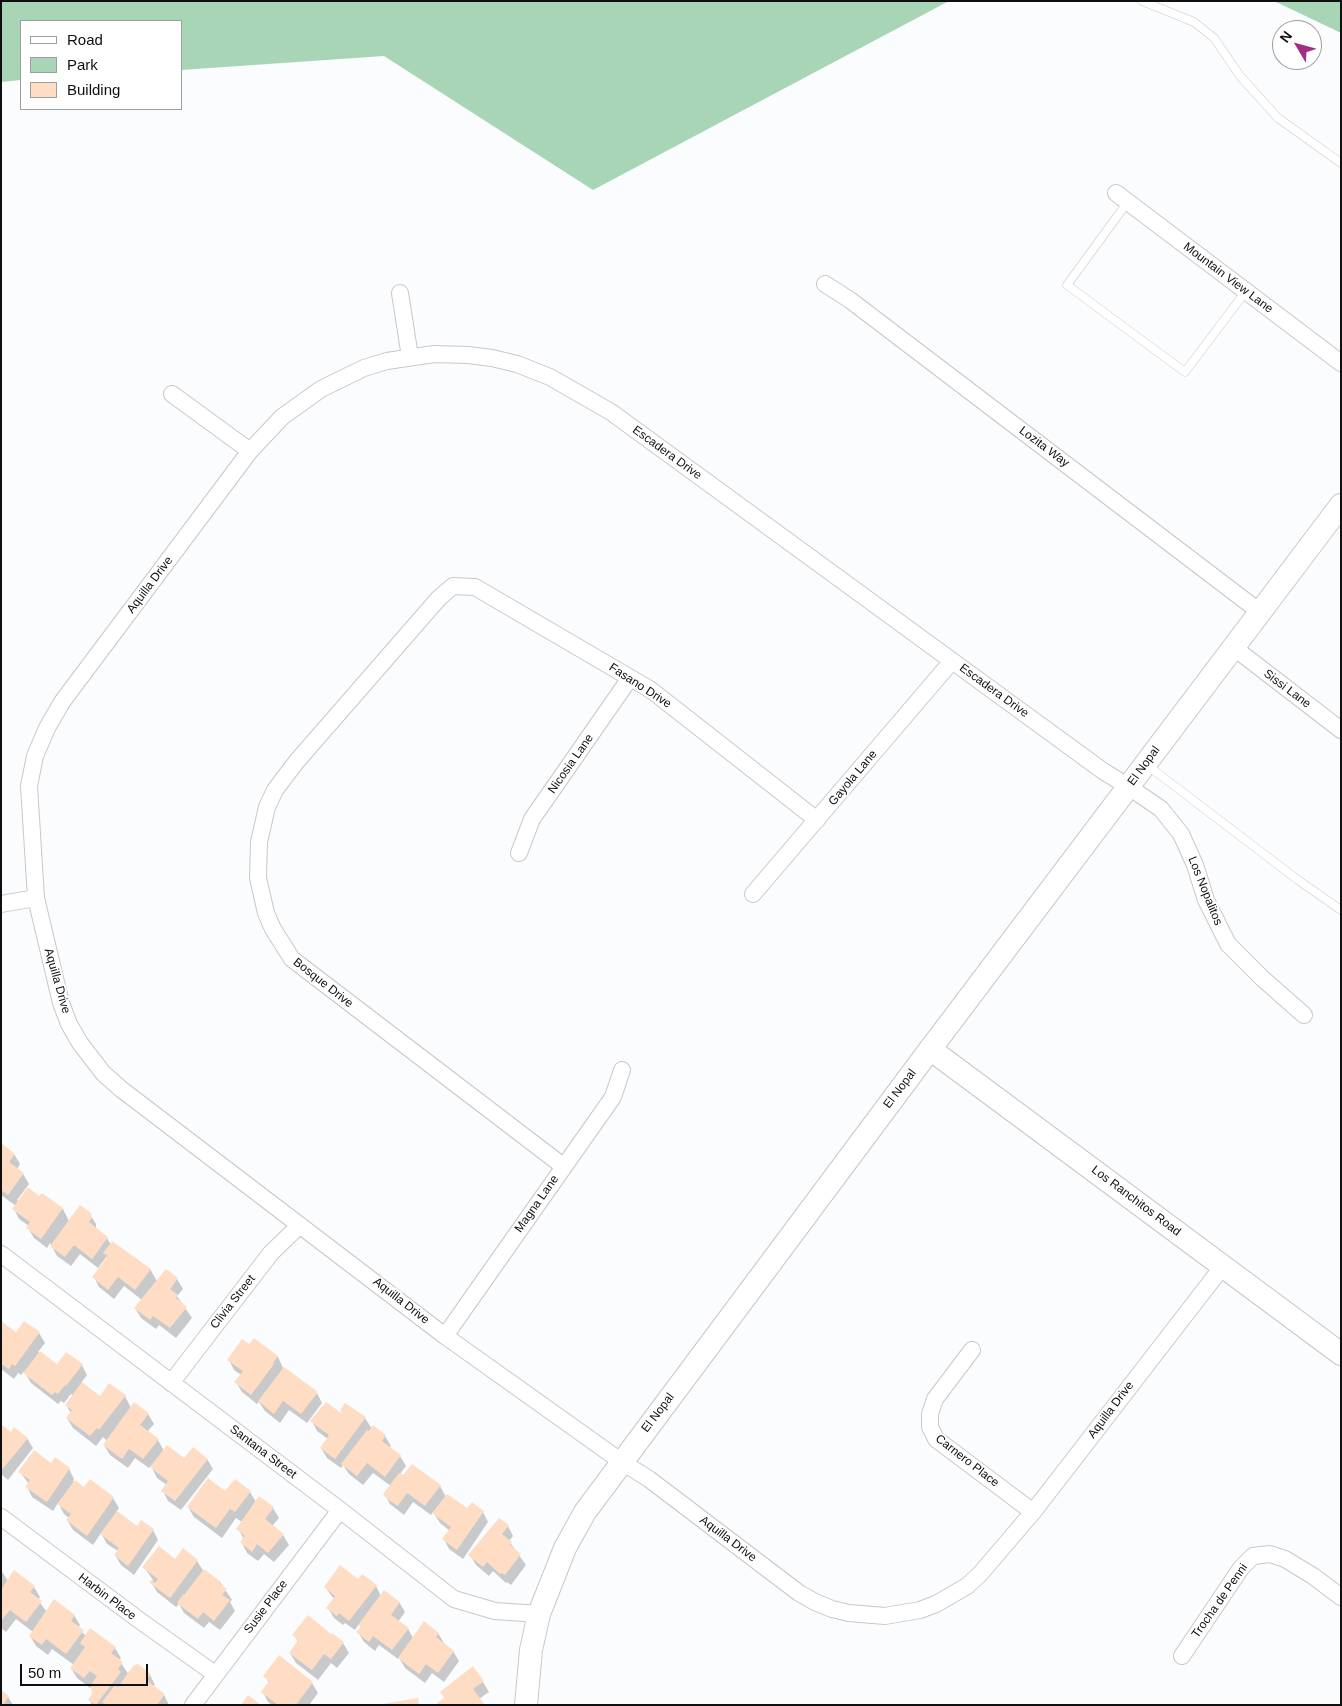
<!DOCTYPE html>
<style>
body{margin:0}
#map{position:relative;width:1342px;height:1706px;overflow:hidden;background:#fbfcfd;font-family:Helvetica,sans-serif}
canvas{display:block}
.frame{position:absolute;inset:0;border:2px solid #0f0f10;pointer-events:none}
.legend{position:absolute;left:20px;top:20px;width:162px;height:90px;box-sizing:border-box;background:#fff;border:1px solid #9f9f9f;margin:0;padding:6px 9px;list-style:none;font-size:15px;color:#0f0f10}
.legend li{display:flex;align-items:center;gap:10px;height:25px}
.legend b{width:25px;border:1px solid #9f9f9f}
.north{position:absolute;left:1272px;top:20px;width:50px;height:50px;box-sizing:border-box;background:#fff;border:1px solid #9f9f9f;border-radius:50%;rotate:307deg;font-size:14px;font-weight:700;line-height:20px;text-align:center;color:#0f0f10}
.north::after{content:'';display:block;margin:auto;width:18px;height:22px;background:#a22d86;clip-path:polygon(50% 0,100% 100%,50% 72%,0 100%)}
.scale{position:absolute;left:20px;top:1664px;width:128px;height:22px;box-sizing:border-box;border:2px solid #0f0f10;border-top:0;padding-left:6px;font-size:15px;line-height:18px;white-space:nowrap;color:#0f0f10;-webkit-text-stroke:4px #fff;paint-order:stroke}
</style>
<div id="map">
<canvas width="1342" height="1706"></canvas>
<div class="frame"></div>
<ul class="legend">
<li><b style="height:6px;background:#fff"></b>Road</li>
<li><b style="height:14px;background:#a8d5b5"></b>Park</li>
<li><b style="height:14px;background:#ffddc4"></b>Building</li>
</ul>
<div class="north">N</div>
<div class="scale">50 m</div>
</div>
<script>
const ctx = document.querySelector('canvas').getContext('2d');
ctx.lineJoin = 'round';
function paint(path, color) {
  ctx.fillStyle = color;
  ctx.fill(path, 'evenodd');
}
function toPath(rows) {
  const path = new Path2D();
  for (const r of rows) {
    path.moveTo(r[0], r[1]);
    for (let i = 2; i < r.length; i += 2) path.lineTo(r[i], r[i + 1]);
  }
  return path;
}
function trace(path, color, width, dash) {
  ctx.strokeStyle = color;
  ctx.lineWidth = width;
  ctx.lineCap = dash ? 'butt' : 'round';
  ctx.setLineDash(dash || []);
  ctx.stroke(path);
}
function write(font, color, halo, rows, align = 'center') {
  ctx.font = font + ' Helvetica,sans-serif';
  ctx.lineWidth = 4;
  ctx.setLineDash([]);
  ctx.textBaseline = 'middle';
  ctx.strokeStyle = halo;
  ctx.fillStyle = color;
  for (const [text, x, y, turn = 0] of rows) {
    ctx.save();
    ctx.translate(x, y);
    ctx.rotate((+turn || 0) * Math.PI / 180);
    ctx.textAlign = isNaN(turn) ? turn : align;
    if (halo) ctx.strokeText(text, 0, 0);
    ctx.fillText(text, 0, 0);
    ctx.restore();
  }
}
paint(toPath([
 [1,1,949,1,593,190,384,56,181,70,181,21,21,21,21,80,1,82],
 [1274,1,1341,1,1341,33]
]), '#a8d5b5');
paint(toPath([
 [1,1145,14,1154,20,1164,17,1169,23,1174,29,1184,17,1200,19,1202,40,1198,42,1194,63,1209,69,1221,90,1214,96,1224,96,1229,107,1238,111,1245,150,1269,157,1281,177,1279,183,1289,177,1296,192,1318,176,1338,159,1325,156,1329,141,1318,135,1308,142,1300,124,1286,114,1299,99,1287,94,1277,108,1258,107,1256,98,1268,80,1254,71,1266,57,1256,50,1243,47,1248,34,1238,28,1228,29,1226,19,1219,14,1209,16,1206,1,1195],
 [1,1323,17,1334,39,1333,45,1343,38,1352,57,1366,82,1365,87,1375,81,1383,100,1397,125,1396,131,1408,148,1414,154,1424,147,1432,158,1440,164,1451,184,1460,207,1459,213,1469,181,1510,168,1501,163,1491,167,1485,157,1478,151,1466,149,1468,135,1458,128,1468,110,1455,104,1445,107,1441,103,1437,96,1446,73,1428,67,1418,71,1413,66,1405,73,1396,71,1394,64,1403,61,1401,58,1404,31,1383,24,1371,21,1375,18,1373,14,1379,1,1369],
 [254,1339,278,1357,283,1368,317,1393,322,1403,307,1423,289,1410,280,1423,265,1411,259,1402,257,1404,242,1392,236,1382,241,1375,234,1370,229,1360,249,1346],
 [341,1411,365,1418,372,1429,385,1436,391,1446,389,1448,400,1456,406,1466,400,1474,440,1486,446,1497,467,1510,483,1512,488,1522,463,1559,449,1549,444,1539,450,1531,440,1523,433,1512,431,1515,413,1502,404,1515,390,1504,384,1494,391,1486,373,1473,363,1485,349,1474,343,1465,341,1468,327,1458,321,1448,328,1439,317,1431,312,1421,345,1418],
 [1,1426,11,1434,27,1438,33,1448,8,1480,1,1474],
 [51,1464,69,1469,74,1479,73,1481,84,1489,113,1498,119,1508,116,1512,137,1528,153,1530,158,1540,134,1575,121,1565,115,1555,118,1551,107,1544,101,1533,93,1545,73,1530,67,1520,69,1518,64,1514,58,1503,53,1511,32,1497,27,1487,29,1484,20,1472],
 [250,1492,256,1502,259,1497,273,1508,279,1518,272,1526,283,1535,289,1545,274,1562,264,1554,258,1561,247,1553,242,1543,244,1539,238,1529,242,1522,236,1518,222,1538,194,1517,188,1507,226,1493],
 [508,1526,513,1536,509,1541,526,1565,511,1585,507,1582,506,1583,493,1571,489,1576,476,1565,470,1555],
 [184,1550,197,1561,204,1572,220,1582,232,1600,230,1602,235,1611,220,1630,209,1622,204,1628,184,1613,179,1604,176,1607,157,1592,151,1582,153,1580,144,1567,175,1560],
 [1,1570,8,1581,34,1587,40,1597,38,1600,47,1612,74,1615,80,1625,78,1628,86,1636,91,1630,115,1648,121,1658,119,1660,129,1675,150,1675,155,1685,153,1687,164,1695,169,1705,92,1705,90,1700,94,1695,93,1684,90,1688,77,1678,71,1668,74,1665,52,1649,48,1655,36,1646,30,1636,33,1632,16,1619,6,1632,1,1628],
 [362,1576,376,1586,381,1596,399,1602,405,1612,398,1622,408,1629,413,1638,438,1633,444,1643,453,1651,459,1661,444,1682,432,1673,425,1683,405,1668,399,1658,398,1659,379,1645,375,1651,364,1642,358,1632,361,1628,359,1624,355,1630,345,1623,343,1625,334,1618,328,1608,334,1599,325,1587,359,1580],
 [310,1620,343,1643,349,1653,337,1668,331,1663,318,1680,296,1663,290,1653,298,1642,294,1635],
 [280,1657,312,1683,318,1693,309,1705,272,1705,268,1702,263,1692,269,1683,265,1676],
 [483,1682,489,1692,479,1699,439,1705],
 [1,1692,8,1697,13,1705,1,1705]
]), '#0003');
paint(toPath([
 [1,1143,15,1154,9,1162,24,1173,8,1195,1,1190],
 [28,1187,39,1196,42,1193,63,1208,41,1239,26,1228,30,1222,12,1209],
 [80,1205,91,1213,92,1218,89,1222,108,1237,92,1259,74,1245,65,1257,50,1246],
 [112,1241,151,1269,135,1290,118,1277,108,1290,92,1277,108,1256,103,1253],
 [166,1269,178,1278,170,1289,178,1295,176,1298,187,1307,170,1328,153,1316,150,1320,134,1308],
 [1,1321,16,1332,24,1321,40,1332,15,1366,12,1364,9,1369,1,1364],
 [254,1338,278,1356,273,1363,274,1364,251,1395,234,1382,243,1371,227,1360,242,1339,249,1344],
 [40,1351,57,1364,66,1352,83,1364,66,1386,65,1385,58,1394,55,1392,52,1395,23,1373],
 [284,1367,318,1392,301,1414,283,1401,274,1414,258,1401],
 [82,1382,100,1396,109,1383,126,1395,99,1430,97,1428,90,1436,66,1418,72,1410,65,1405],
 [134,1402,149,1413,140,1425,159,1439,143,1459,129,1449,122,1459,103,1445],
 [326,1402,344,1415,340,1410,345,1403,366,1417,335,1459,320,1448,329,1435,310,1421],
 [1,1424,11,1432,14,1427,28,1438,1,1471],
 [373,1425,386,1435,382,1441,401,1455,385,1477,367,1463,357,1476,341,1464,367,1430,369,1431],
 [167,1445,184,1458,193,1447,208,1459,175,1501,161,1491,168,1481,150,1467],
 [34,1450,51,1463,55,1457,70,1468,47,1502,25,1487,30,1480,18,1472],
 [412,1464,441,1485,425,1506,407,1493,398,1506,387,1499,383,1494,399,1473,403,1475],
 [208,1478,225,1491,235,1479,251,1491,235,1512,230,1509,216,1528,187,1507],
 [90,1479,114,1497,87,1536,66,1520,71,1514,57,1504,75,1480,84,1487],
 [447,1494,467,1508,472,1502,484,1511,457,1550,442,1539,451,1527,432,1513],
 [259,1496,274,1507,265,1519,284,1534,268,1553,257,1544,252,1552,240,1542,245,1536,236,1529],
 [117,1511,137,1526,141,1520,154,1529,128,1566,114,1555,119,1548,100,1534],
 [499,1518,509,1525,502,1534,512,1542,510,1545,521,1554,505,1575,501,1573,500,1574,487,1562,483,1567,468,1555],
 [159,1546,175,1559,183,1548,198,1560,170,1598,149,1582,151,1580,155,1583,158,1579,142,1567],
 [340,1565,358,1579,362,1574,377,1585,349,1621,339,1613,337,1616,326,1608,335,1596,324,1587],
 [204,1569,221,1582,220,1584,227,1589,222,1595,230,1600,214,1621,203,1612,198,1619,177,1603,183,1594,184,1595],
 [14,1570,35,1586,30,1592,42,1601,26,1622,10,1610,1,1621,1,1590],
 [384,1590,400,1602,391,1615,409,1628,392,1650,373,1636,369,1642,356,1632,361,1627,358,1625],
 [54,1599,75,1615,71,1621,84,1630,66,1654,46,1639,42,1645,29,1636],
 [308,1615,331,1634,332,1633,344,1642,331,1659,324,1654,312,1670,289,1653,298,1640,292,1635],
 [424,1621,439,1633,436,1637,454,1651,438,1673,426,1664,419,1674,398,1658],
 [90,1628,116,1647,111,1653,123,1662,118,1669,121,1672,96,1705,88,1700,92,1694,91,1685,97,1676,90,1671,84,1678,70,1668,85,1647,80,1643],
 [279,1655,313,1682,296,1705,278,1705,261,1692,269,1681,263,1676],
 [138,1664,151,1674,146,1680,165,1694,157,1705,106,1705,102,1702,115,1685,118,1687,134,1665],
 [473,1666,484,1681,473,1689,485,1705,438,1705,437,1703,444,1698,440,1692],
 [1,1690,9,1696,3,1705,1,1705],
 [248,1695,261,1705,241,1705],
 [418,1698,419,1705,383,1705,383,1704]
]), '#ffddc4');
const lane = toPath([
 [1142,1,1194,22,1214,38,1240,76,1278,118,1341,163],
 [1127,203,1067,285,1185,372,1246,291],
 [1147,765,1298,880,1341,910]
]);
const street = toPath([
 [1116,193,1341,363],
 [825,284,850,300,1260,612],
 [400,293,410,357],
 [172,394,250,451],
 [1233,647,1341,730],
 [519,853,532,819,630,678],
 [753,894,952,661],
 [1,904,36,898],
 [563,1166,292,959,273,929,266,913,258,878,259,842,267,807,275,790,297,761,439,598,453,586,475,587,651,690,817,820],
 [1,1254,340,1510,454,1599,495,1611,539,1614],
 [1223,1266,1033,1512,980,1574,967,1586,936,1604,920,1610,885,1616,849,1613,832,1609,815,1602,799,1593,649,1479,622,1462,445,1336,121,1089,103,1073,80,1043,69,1024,61,1003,36,898,29,786,35,756,47,728,62,702,250,451,282,417,321,389,364,368,387,361,434,354,468,355,492,358,517,364,550,377,611,412,1103,771,1129,787,1161,809,1181,834,1195,865,1206,900,1228,944,1262,978,1304,1015],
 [445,1336,613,1097,622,1070],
 [972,1350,935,1399,930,1414,930,1427,936,1439,1033,1512],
 [171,1383,271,1253,300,1225],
 [1,1517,139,1620,215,1674],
 [1182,1656,1241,1568,1253,1556,1270,1554,1285,1559,1313,1576,1341,1597],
 [193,1705,340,1510]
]);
const secondary = toPath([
 [930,1049,1341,1354],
 [526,1705,531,1650,539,1614,565,1548,585,1512,922,1060,1341,505]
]);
trace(lane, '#c8c8ca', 9);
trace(street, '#c8c8ca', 18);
trace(secondary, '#c8c8ca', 24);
trace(lane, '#fff', 8);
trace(street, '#fff', 16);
trace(secondary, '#fff', 22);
write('12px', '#0f0f10', '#fff', [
 ["Mountain View Lane",1228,278,37],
 ["Lozita Way",1044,447,37],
 ["Escadera Drive",667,453,36],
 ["Aquilla Drive",150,585,-53],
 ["Fasano Drive",640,686,33],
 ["Sissi Lane",1287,689,37],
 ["Escadera Drive",994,691,36],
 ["Nicosia Lane",571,764,-55],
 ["El Nopal",1144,766,-54],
 ["Gayola Lane",853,778,-50],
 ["Los Nopalitos",1205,891,68],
 ["Aquilla Drive",57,981,74],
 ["Bosque Drive",323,983,38],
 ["El Nopal",900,1089,-53],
 ["Los Ranchitos Road",1136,1201,37],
 ["Magna Lane",537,1204,-55],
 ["Aquilla Drive",401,1301,38],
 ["Clivia Street",233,1302,-52],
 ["Aquilla Drive",1111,1410,-53],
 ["El Nopal",658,1413,-53],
 ["Santana Street",263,1452,37],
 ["Carnero Place",967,1461,38],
 ["Aquilla Drive",728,1539,37],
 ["Harbin Place",107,1597,37],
 ["Trocha de Penni",1220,1601,-55],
 ["Susie Place",266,1607,-53]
]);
</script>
